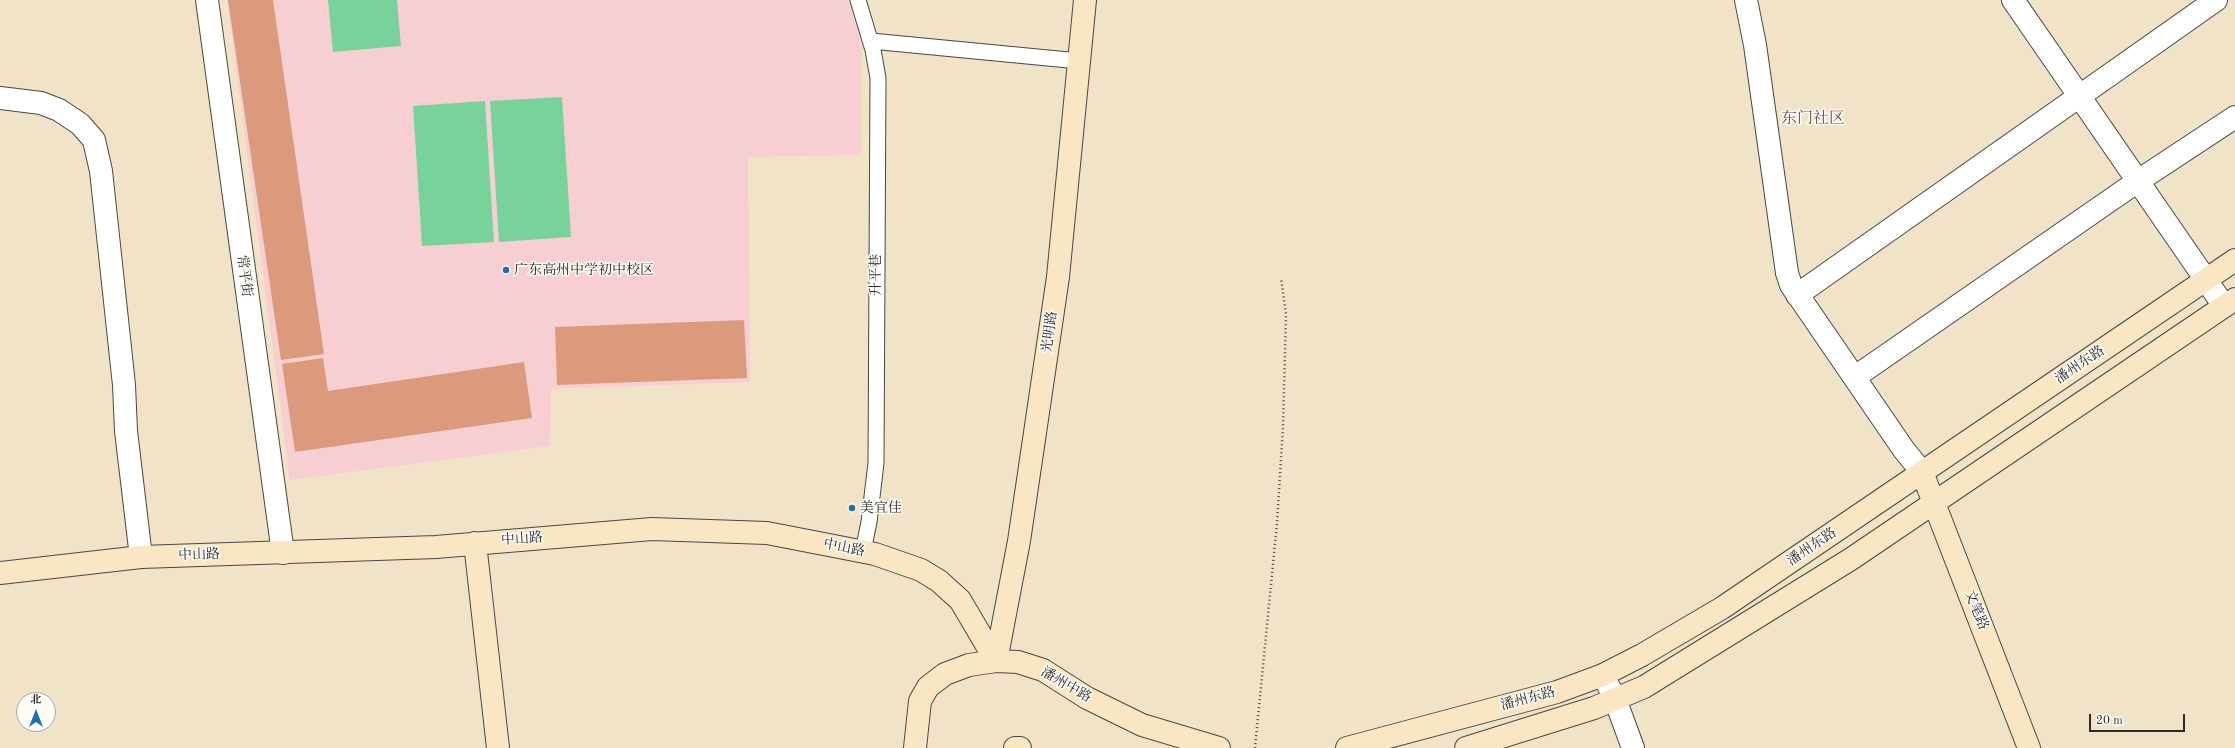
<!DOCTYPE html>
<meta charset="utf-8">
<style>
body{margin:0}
#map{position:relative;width:2235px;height:748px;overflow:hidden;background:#f1e3c7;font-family:"Old Standard TT","Noto Serif SC",serif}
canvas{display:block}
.north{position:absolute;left:16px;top:692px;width:40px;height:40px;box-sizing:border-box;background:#fdfcf7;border:1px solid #a9a8a5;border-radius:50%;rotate:0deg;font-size:11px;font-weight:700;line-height:16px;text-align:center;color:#2b2b2b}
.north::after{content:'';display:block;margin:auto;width:14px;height:18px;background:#1f6fb2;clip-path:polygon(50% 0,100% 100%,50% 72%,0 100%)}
.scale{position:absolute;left:2089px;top:714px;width:96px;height:18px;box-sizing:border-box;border:2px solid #2b2b2b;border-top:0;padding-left:5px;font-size:12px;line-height:14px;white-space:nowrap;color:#2b2b2b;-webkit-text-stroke:3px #fdfcf7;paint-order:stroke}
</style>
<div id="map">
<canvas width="2235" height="748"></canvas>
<div class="north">北</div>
<div class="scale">20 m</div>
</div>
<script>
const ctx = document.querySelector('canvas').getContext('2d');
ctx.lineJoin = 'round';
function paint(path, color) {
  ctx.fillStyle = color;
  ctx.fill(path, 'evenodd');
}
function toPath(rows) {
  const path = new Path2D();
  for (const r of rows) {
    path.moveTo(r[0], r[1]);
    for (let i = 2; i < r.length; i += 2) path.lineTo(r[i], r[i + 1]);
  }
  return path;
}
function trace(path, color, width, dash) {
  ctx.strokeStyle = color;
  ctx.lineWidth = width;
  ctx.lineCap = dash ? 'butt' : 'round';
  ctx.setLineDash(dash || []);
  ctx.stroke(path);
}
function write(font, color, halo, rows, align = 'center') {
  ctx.font = font + ' "Old Standard TT","Noto Serif SC",serif';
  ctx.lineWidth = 3;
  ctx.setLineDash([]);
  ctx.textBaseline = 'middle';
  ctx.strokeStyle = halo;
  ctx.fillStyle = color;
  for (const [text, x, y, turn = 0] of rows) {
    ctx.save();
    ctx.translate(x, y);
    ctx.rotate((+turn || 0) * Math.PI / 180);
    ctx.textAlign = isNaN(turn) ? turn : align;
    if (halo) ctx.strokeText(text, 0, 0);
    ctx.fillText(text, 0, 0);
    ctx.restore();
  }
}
paint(toPath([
 [227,0,850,0,862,50,861,155,748,157,750,382,551,389,550,446,290,480]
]), '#f7cfd3');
paint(toPath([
 [328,0,397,0,401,46,333,52],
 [562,97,571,237,499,242,490,101],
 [485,101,494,242,422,246,413,106]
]), '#78d39a');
paint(toPath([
 [228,0,273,0,324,354,281,360],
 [744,320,747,378,557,385,555,327],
 [323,358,328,391,524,362,532,418,295,452,282,364]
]), '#db9a7b');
const lane = toPath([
 [858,0,873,50,878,78,876,463,869,522,863,551],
 [871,41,1079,61]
]);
const street = toPath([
 [207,0,283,553],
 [1746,0,1755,45,1787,273,1791,285,1904,450,1922,472],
 [2013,0,2224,306],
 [0,98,41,103,59,110,80,124,94,140,101,171,124,385,126,431,141,557],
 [1797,295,2216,0],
 [1855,377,2138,181,2235,117],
 [1603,675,1615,699,1633,748]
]);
const secondary = toPath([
 [1922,472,2029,748],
 [475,543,498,748],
 [0,573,141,557,436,547,652,529,767,533,875,554,921,570,939,581,960,600,996,661],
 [996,661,1019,541,1058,277,1085,0],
 [915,748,920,701,928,687,945,674,969,665,996,661,1018,662,1043,670,1087,698,1142,725,1219,748],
 [1015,748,1020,748],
 [1347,748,1557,692,1603,675,1642,655,1722,608,2235,260],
 [1466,748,1594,708,1644,687,1851,559,2235,299]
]);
trace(lane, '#494742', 17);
trace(street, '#494742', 24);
trace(secondary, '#494742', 24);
trace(toPath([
 [1255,748,1277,523,1283,427,1286,314,1281,278]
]), '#494742', 2.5, [1, 3]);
trace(lane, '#fff', 15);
trace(street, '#fff', 22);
trace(secondary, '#fbe6c4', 22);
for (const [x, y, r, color] of [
 [506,270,4,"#1f6fb2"],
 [852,508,4,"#1f6fb2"]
]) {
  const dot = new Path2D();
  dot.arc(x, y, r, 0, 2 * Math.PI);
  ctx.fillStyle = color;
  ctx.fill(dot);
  trace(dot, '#fdfcf7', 1.5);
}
write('14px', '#2b2b2b', '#fdfcf7', [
 ["广东高州中学初中校区",514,270],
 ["美宜佳",860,508]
], 'left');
write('14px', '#2b2b2b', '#fdfcf7', [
 ["升平巷",876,275,-90],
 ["常平街",244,276,82],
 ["光明路",1050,332,-82],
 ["潘州东路",2080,365,-34],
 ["中山路",522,539,-4],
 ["潘州东路",1812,547,-34],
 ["中山路",844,548,11],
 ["中山路",199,555,-2],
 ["文笔路",1976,610,68],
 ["潘州中路",1066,685,30],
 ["潘州东路",1528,699,-15]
]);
write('16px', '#695247', '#fdfcf7', [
 ["东门社区",1813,119]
]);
</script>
